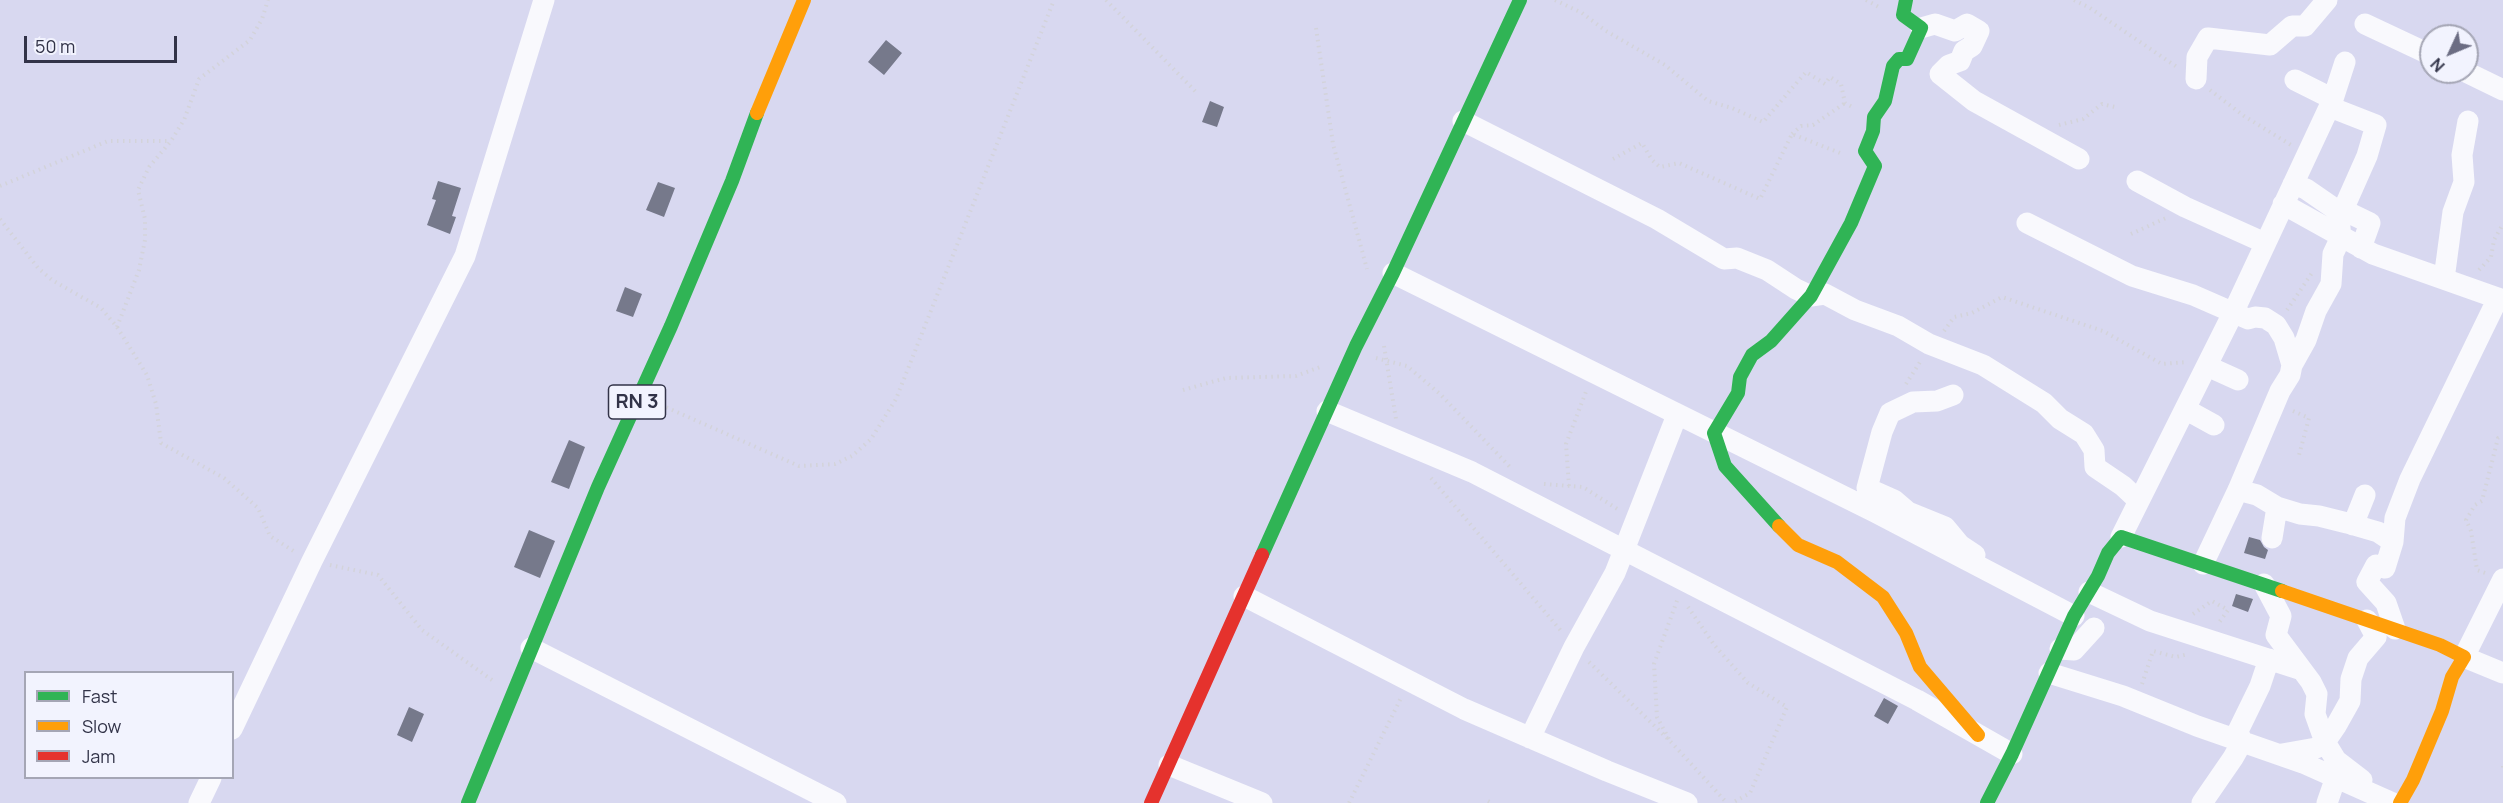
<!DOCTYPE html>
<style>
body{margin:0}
#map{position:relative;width:2503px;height:803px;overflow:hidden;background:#d8d8f0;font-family:Manrope,sans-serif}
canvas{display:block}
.legend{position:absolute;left:24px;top:671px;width:210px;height:108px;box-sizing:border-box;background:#f2f3fe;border:2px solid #a5a6b5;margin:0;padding:8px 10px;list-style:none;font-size:18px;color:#323348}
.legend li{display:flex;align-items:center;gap:12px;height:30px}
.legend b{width:30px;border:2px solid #a5a6b5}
.north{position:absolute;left:2419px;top:24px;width:60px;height:60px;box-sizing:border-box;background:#f2f3fe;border:2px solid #a5a6b5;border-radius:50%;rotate:226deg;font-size:16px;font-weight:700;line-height:24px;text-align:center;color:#323348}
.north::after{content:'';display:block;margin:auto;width:21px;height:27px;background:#6c6d83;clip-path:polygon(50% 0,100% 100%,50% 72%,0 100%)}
.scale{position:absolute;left:24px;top:36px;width:153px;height:27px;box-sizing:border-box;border:3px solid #323348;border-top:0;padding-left:8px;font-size:18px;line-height:21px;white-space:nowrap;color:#323348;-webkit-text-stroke:4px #f2f3fe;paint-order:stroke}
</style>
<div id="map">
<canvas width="2503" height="803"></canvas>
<ul class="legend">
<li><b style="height:8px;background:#30b455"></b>Fast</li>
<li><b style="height:8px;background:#ff9f0a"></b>Slow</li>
<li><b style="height:8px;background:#e5322d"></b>Jam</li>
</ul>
<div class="north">N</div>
<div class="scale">50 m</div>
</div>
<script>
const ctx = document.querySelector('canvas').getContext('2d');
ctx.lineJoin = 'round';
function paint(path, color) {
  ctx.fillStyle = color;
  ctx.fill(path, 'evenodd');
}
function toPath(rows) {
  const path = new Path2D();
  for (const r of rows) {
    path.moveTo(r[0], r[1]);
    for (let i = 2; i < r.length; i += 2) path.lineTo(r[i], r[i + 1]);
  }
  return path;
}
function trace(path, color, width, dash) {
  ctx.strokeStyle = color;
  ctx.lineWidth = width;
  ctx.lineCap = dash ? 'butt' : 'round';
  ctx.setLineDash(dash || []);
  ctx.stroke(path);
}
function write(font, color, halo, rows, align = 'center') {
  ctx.font = font + ' Manrope,sans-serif';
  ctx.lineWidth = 6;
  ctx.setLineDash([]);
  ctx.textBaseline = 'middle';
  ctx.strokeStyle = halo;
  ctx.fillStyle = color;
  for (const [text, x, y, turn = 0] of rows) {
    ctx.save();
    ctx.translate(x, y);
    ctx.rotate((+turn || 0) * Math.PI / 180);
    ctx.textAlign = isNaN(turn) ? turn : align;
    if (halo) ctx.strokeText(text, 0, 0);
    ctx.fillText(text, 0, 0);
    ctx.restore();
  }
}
paint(toPath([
 [886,40,902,53,884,75,868,62],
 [1210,101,1224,107,1217,127,1202,122],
 [438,181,461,188,452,216,456,217,450,234,427,225,436,200,432,199],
 [658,182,675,188,664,217,646,210],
 [625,287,642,294,633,317,616,311],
 [569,440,585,447,569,489,551,482],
 [529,530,555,541,540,578,514,567],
 [2249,537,2260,540,2264,547,2268,550,2265,559,2244,553],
 [2236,594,2253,599,2248,612,2232,606],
 [1884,698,1898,706,1888,724,1874,716],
 [409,707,424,714,412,742,397,735]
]), '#76798b');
trace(toPath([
 [1106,0,1197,93],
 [1555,0,1582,13,1606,31,1665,65,1708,101,1732,108,1763,122,1806,72,1825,84,1830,77,1841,84,1845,103,1854,108],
 [1866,0,1879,7],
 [2074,0,2090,8,2177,67],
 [1316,28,1333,144,1367,269],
 [2210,90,2244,116,2291,145],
 [2059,125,2083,119,2102,104,2115,107],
 [1792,134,1801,126,1813,125,1845,103],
 [1613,159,1642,143,1652,160,1660,167,1679,163,1760,199,1792,134,1840,153],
 [0,186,108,141,170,141],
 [0,219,38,268,52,280,101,308,117,327,147,375,156,404,161,443,224,478,258,508,270,536,295,552],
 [2131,234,2166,218],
 [2479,270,2491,257,2494,240,2503,224],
 [2287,310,2312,273],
 [117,327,139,270,145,240,145,219,138,190,149,167,171,141,184,120,199,79,250,40,262,19,268,0],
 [1944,331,1954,317,1972,313,2002,297,2103,331,2162,364,2187,362],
 [1384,346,1396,419],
 [1376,358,1407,366,1440,394,1511,468],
 [1906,384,1920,362],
 [1183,390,1226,378,1296,376,1320,367],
 [661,405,799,466,835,464,852,456,871,439,896,399,1054,0],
 [2293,411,2309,418,2298,459],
 [1431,478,1562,632],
 [1544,484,1583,487,1619,510],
 [1569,486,1566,444,1587,389],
 [330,565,378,575,422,630,492,680],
 [2485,573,2477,570,2471,531,2466,520,2475,505,2482,501,2498,438,2503,436],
 [1688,607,1715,646,1748,683,1787,707,1750,793,1732,803],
 [2193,614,2212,601,2228,610,2218,624],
 [1589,662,1671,742,1727,803],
 [2142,684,2153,651,2176,657,2188,654],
 [1669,739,1657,717,1654,664,1678,598],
 [2503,766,2503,768],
 [1488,801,1492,803],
 [1349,803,1401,698]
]), '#d3d3da', 4, [1.5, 4.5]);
trace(toPath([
 [2365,24,2431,55],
 [1921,28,1935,24,1955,31,1967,24,1979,31,1972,46,1964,51,1960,61,1949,65,1940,74,1974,101,2079,159],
 [2466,72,2503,90],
 [2196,79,2197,57,2208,38,2270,45,2292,26,2305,26,2327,0],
 [2295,80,2333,99],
 [1463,121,1657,219,1724,259,1737,258,1767,270,1796,289,1811,296,1825,294,1855,310,1898,326,1929,344,1983,365,2044,403,2060,419,2084,434,2094,450,2095,467,2123,486,2139,501],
 [2137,181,2185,207,2265,243],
 [2293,184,2306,189,2335,209,2343,210,2370,223,2361,248],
 [2283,204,2373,254,2503,300],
 [2027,223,2132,276,2193,295,2248,319,2255,317,2265,318,2276,325,2284,338,2292,365,2290,375,2280,391,2238,490,2203,564],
 [1393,273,1875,512,2074,616],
 [2444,279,2453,212,2464,182,2462,155,2468,121],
 [2292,365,2306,340,2316,311,2331,284,2333,254,2341,237,2339,219,2367,156,2376,125,2330,107],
 [2207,366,2238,380],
 [1953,395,1937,401,1913,402,1890,413,1882,432,1867,488,1894,500,1908,512,1945,527,1960,545,1975,555],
 [2185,409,2214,425],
 [1327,411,1472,472,1917,700,2012,754],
 [2238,490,2257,495,2277,507,2300,514,2319,516,2347,523,2378,532,2393,542],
 [2353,525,2365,495],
 [2121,537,2233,313,2333,99,2345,62],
 [2272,538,2277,507],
 [2503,579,2464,657,2503,673],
 [2264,584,2281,616,2276,635,2311,682,2317,694,2315,714,2325,742,2336,760,2362,780],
 [2089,592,2150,621,2302,670],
 [1244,596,1464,709,1607,771,1687,803],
 [2395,629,2386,603,2367,582,2376,565,2385,568,2393,542,2395,518,2410,479,2498,298],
 [531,648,836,803],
 [2060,649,2074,650,2094,628],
 [2049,673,2123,696,2197,726,2303,763,2393,803],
 [232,729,312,561,465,256,544,0],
 [1530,738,1574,647,1615,573,1677,415],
 [2282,754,2316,748,2325,742,2336,726,2350,701,2351,679,2358,658,2376,637,2367,620],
 [1169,765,1262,803],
 [199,803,211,778],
 [2202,803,2233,758,2242,742,2238,731,2260,686,2269,659],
 [2327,803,2336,777]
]), '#f9f9fd', 21);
trace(toPath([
 [1779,526,1725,466,1714,433,1738,393,1740,377,1752,355,1771,341,1811,296,1851,223,1875,166,1865,151,1873,131,1874,117,1885,101,1893,66,1899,59,1907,59,1921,28,1903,15,1906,0],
 [1262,555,1356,346,1393,273,1520,0],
 [468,803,598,487,671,326,732,181,757,113],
 [1987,803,2012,754,2074,616,2098,576,2108,553,2121,537,2282,591]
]), '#30b455', 14);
trace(toPath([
 [757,113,804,0],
 [1779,526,1798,545,1837,562,1883,597,1906,633,1920,667,1978,735],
 [2282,591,2440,645,2464,657,2452,677,2442,711,2413,780,2400,803]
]), '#ff9f0a', 14);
trace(toPath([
 [1151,803,1262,555]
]), '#e5322d', 14);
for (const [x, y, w] of [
 [637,402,57]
]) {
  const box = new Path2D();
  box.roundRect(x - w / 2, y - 17, w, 34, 4.5);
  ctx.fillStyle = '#f2f3fe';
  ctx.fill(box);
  trace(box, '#323348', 1.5);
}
write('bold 20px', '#323348', null, [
 ["RN 3",637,402]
]);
</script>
